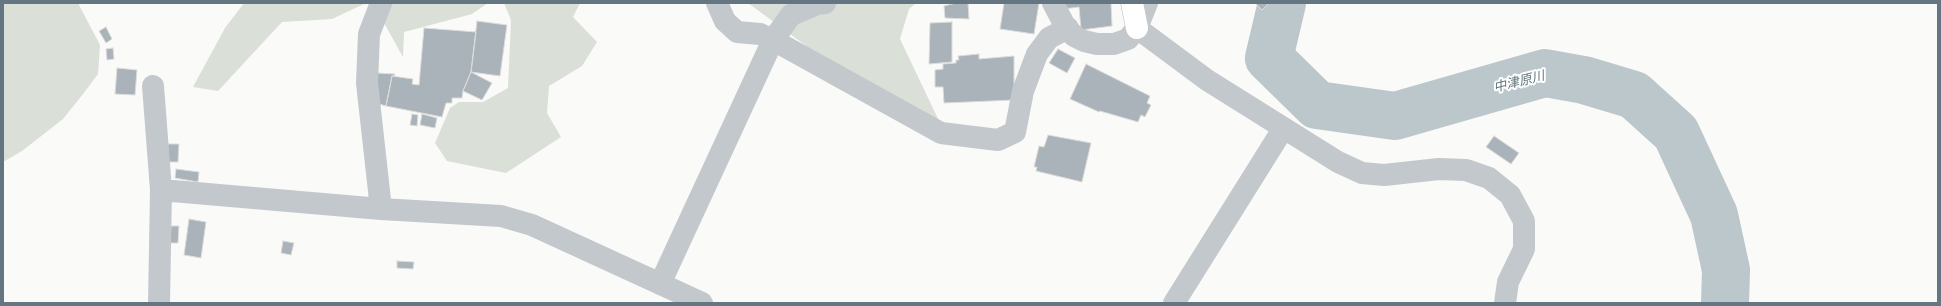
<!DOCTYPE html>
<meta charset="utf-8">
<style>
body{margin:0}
#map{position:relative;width:1941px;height:306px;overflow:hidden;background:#fafaf8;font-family:"IBM Plex Sans",sans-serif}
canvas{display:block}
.frame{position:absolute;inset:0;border:4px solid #657683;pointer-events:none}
</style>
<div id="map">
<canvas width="1941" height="306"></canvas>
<div class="frame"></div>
</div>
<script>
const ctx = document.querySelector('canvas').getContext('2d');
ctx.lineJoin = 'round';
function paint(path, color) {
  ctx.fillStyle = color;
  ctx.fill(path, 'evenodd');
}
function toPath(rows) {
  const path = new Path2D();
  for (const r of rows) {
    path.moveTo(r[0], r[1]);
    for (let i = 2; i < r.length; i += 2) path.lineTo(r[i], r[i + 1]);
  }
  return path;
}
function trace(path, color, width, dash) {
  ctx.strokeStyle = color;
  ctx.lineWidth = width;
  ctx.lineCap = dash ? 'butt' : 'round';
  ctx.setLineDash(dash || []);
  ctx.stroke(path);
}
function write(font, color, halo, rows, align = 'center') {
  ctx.font = font + ' "IBM Plex Sans","Noto Sans JP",sans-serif';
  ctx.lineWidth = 4;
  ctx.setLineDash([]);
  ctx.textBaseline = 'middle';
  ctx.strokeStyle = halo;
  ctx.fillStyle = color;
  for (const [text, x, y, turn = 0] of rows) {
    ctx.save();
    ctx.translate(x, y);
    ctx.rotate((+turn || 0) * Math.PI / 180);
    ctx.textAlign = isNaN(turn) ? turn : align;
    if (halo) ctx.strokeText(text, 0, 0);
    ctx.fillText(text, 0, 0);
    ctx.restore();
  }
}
paint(toPath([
 [3,3,78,3,100,45,98,74,83,94,63,119,22,151,3,162],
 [244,3,366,3,332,19,282,22,218,91,193,87,225,28],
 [373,3,488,3,472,14,404,32,403,57],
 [504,3,580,3,573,17,597,42,582,66,549,86,547,113,561,137,506,173,447,161,435,143,450,108,459,102,483,102,508,88,511,20],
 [748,3,916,3,909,9,900,39,940,123,832,65]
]), '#dadfd7');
trace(toPath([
 [1282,3,1269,58,1317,105,1395,116,1545,73,1584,80,1634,95,1676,133,1714,215,1726,270,1725,303]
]), '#bbc7cb', 48);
const building = toPath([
 [956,3,968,3,969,19,945,18,944,6,956,3],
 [1004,3,1039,3,1034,34,1000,29,1004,3],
 [1063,3,1111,3,1112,26,1081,30,1079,7,1063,9,1063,3],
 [1255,3,1269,3,1262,10,1255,3],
 [477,21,507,25,500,76,471,72,477,21],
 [952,22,952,62,929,64,930,23,952,22],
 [106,27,112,39,106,43,99,31,106,27],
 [424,28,476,32,471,72,463,91,462,98,452,98,452,103,446,103,442,117,386,106,392,76,413,79,412,84,419,85,424,28],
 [113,48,114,59,107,60,106,49,113,48],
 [1058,49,1075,58,1067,73,1049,63,1058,49],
 [979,54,979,59,1014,56,1014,100,944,103,943,87,935,87,935,70,943,69,943,64,956,63,956,60,959,60,958,56,979,54],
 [1086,64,1150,96,1147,103,1151,105,1145,117,1141,115,1138,122,1100,111,1099,112,1070,99,1086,64],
 [117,68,137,70,135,95,115,94,117,68],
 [471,72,492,83,482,100,463,91,471,72],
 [376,73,395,74,394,76,392,76,386,106,376,103,376,73],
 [412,114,418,115,417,126,410,125,412,114],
 [422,114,437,118,435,128,420,125,422,114],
 [1048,135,1091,143,1082,182,1036,171,1037,167,1034,167,1039,146,1044,147,1048,135],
 [1494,136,1519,153,1511,164,1486,147,1494,136],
 [168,144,179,144,178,162,168,162,168,144],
 [176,169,199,172,198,182,175,178,176,169],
 [189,219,206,222,201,258,184,255,189,219],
 [171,226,179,226,178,243,170,243,171,226],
 [283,241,294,243,291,255,281,253,283,241],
 [397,261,414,262,413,269,397,268,397,261]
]);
paint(building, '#aab3b9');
trace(building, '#dcdcda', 1);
const secondary = toPath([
 [1132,3,1137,28]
]);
trace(secondary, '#b3babf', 23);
trace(toPath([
 [381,3,369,34,367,83,381,209],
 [717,3,725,21,737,32,760,34,773,40,941,133,998,140,1015,132,1023,91,1037,54,1049,38,1068,28],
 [1053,3,1064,24,1074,36,1084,41,1097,44,1114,44,1128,39,1137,28,1147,3],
 [1137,28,1207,80,1338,162,1362,173,1384,175,1439,169,1466,170,1489,178,1510,195,1524,221,1524,249,1508,282,1505,303],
 [153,86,161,190,159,303],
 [161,190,381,209,501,216,532,225,702,303],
 [660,284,773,40,791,15,817,4,825,3],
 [1174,303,1283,129]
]), '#c3c8cc', 22);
trace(secondary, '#fff', 22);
write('italic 13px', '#60757c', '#fff', [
 ["中津原川",1519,82,-14]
]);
</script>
